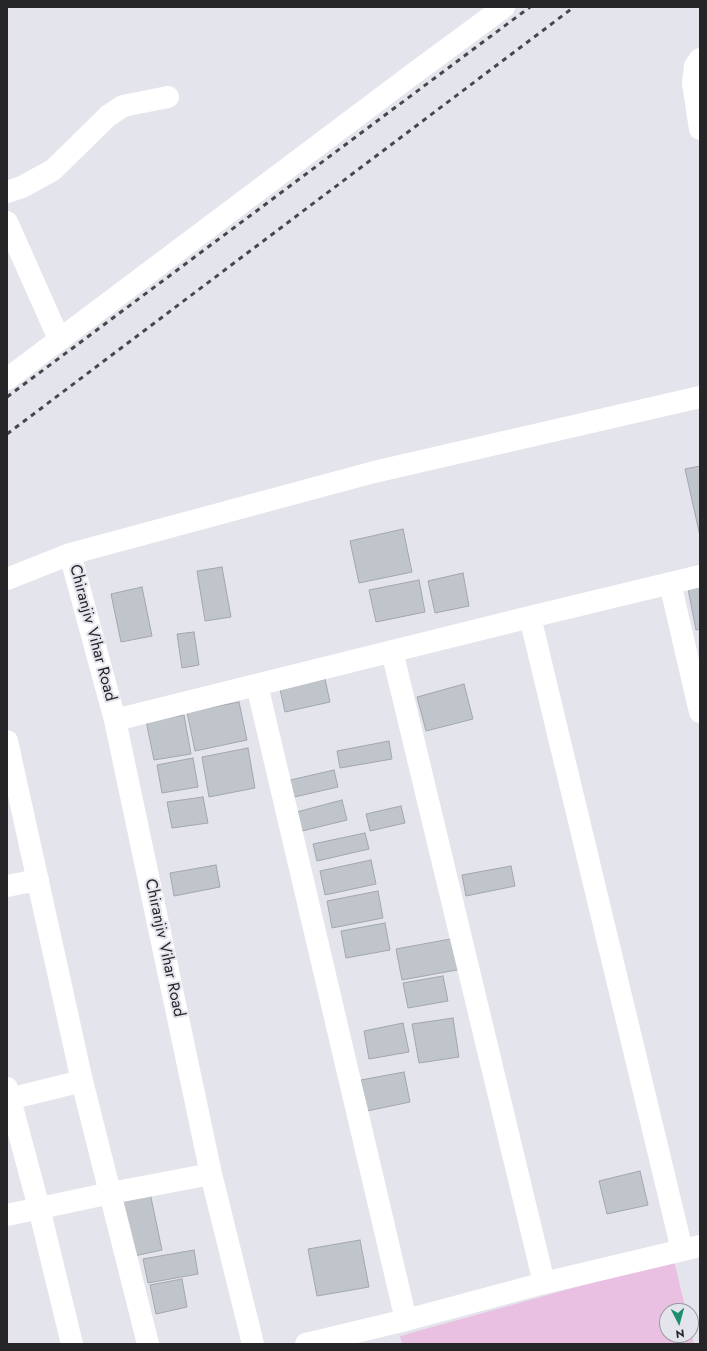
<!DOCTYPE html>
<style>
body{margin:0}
#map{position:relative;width:707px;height:1351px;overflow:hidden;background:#e4e4ec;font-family:Jost,sans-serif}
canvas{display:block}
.frame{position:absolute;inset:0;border:8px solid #262629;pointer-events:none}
.north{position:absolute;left:659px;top:1303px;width:40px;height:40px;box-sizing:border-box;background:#e4e4ec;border:1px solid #98989e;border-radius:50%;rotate:174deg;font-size:11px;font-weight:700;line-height:16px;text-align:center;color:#262629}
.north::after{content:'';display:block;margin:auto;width:14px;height:18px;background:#1f8e6e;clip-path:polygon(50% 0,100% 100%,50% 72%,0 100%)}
</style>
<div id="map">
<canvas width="707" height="1351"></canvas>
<div class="frame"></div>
<div class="north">N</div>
</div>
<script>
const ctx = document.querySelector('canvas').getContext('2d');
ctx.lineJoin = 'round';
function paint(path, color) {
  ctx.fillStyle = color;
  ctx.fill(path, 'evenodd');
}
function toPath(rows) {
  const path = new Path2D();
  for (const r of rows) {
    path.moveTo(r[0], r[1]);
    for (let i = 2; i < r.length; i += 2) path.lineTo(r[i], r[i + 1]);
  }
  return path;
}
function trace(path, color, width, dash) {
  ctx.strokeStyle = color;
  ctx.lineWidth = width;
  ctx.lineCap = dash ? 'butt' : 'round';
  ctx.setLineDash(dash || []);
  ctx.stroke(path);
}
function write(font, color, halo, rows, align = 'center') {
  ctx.font = font + ' Jost,sans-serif';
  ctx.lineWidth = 4;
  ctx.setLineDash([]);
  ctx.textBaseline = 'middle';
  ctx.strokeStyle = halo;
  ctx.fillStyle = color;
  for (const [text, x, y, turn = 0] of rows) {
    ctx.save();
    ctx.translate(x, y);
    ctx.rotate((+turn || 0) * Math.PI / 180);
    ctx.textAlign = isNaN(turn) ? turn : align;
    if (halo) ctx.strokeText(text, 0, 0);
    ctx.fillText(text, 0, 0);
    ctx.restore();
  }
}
paint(toPath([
 [674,1260,686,1311,667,1311,667,1335,691,1335,691,1331,694,1344,402,1344,400,1336]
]), '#e9c0e1');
const building = toPath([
 [700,466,700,536,685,469,700,466],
 [403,529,412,572,359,583,350,541,403,529],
 [222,567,231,617,205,621,197,571,222,567],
 [463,573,469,606,435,613,428,581,463,573],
 [419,580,425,612,376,622,369,590,419,580],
 [700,586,700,629,696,630,688,589,700,586],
 [142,587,152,636,121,642,111,594,142,587],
 [194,632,199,665,182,668,177,634,194,632],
 [325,679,330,702,285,712,280,689,325,679],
 [464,684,473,719,426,731,417,697,464,684],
 [239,702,247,740,195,751,187,712,239,702],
 [184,715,191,754,154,760,146,721,184,715],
 [389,741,392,759,340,768,337,751,389,741],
 [248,748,255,788,209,797,202,757,248,748],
 [193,758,198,787,162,793,157,765,193,758],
 [334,770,338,787,290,798,286,781,334,770],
 [203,797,208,823,172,828,167,802,203,797],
 [342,800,347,820,298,832,293,813,342,800],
 [401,806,405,823,370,831,366,814,401,806],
 [365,833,369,849,317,861,313,844,365,833],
 [371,860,376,884,325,895,320,871,371,860],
 [216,865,220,887,174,896,170,873,216,865],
 [511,866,515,886,466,896,462,875,511,866],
 [378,891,383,918,332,928,327,901,378,891],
 [385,923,390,950,346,958,341,931,385,923],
 [456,938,462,969,402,980,396,949,456,938],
 [443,976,448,1001,408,1008,403,983,443,976],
 [453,1018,459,1057,419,1063,412,1024,453,1018],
 [403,1023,409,1052,369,1059,364,1031,403,1023],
 [404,1072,410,1102,367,1111,361,1080,404,1072],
 [640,1171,648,1205,607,1214,599,1181,640,1171],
 [149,1188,162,1250,134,1256,120,1195,149,1188],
 [360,1240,369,1287,317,1296,308,1249,360,1240],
 [194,1250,198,1274,148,1283,143,1259,194,1250],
 [182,1279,187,1307,156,1314,150,1285,182,1279]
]);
paint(building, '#c0c4cb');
trace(building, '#a2a6ad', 1);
trace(toPath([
 [700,59,695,66,693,83,700,129],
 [7,192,22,187,53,170,108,116,123,106,168,97],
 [7,222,59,339],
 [7,379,413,74,504,7],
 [70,554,115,720,211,1174,253,1344],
 [7,579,70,554,374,472,700,397],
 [670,583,700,712],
 [530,617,682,1250],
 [392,651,544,1283],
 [257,685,406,1320],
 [115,720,530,617,700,576],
 [7,741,82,1081,148,1344],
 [7,886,38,880],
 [7,1088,39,1208,72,1344],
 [9,1099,82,1081],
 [7,1215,111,1193,211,1174],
 [306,1344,406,1320,544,1283,700,1246]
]), '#fff', 22);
trace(toPath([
 [7,397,530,7],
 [7,434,574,7]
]), '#47474b', 3, [5, 5]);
write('16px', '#262629', '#e4e4ec', [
 ["Chiranjiv Vihar Road",92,633,75],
 ["Chiranjiv Vihar Road",164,948,78]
]);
</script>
